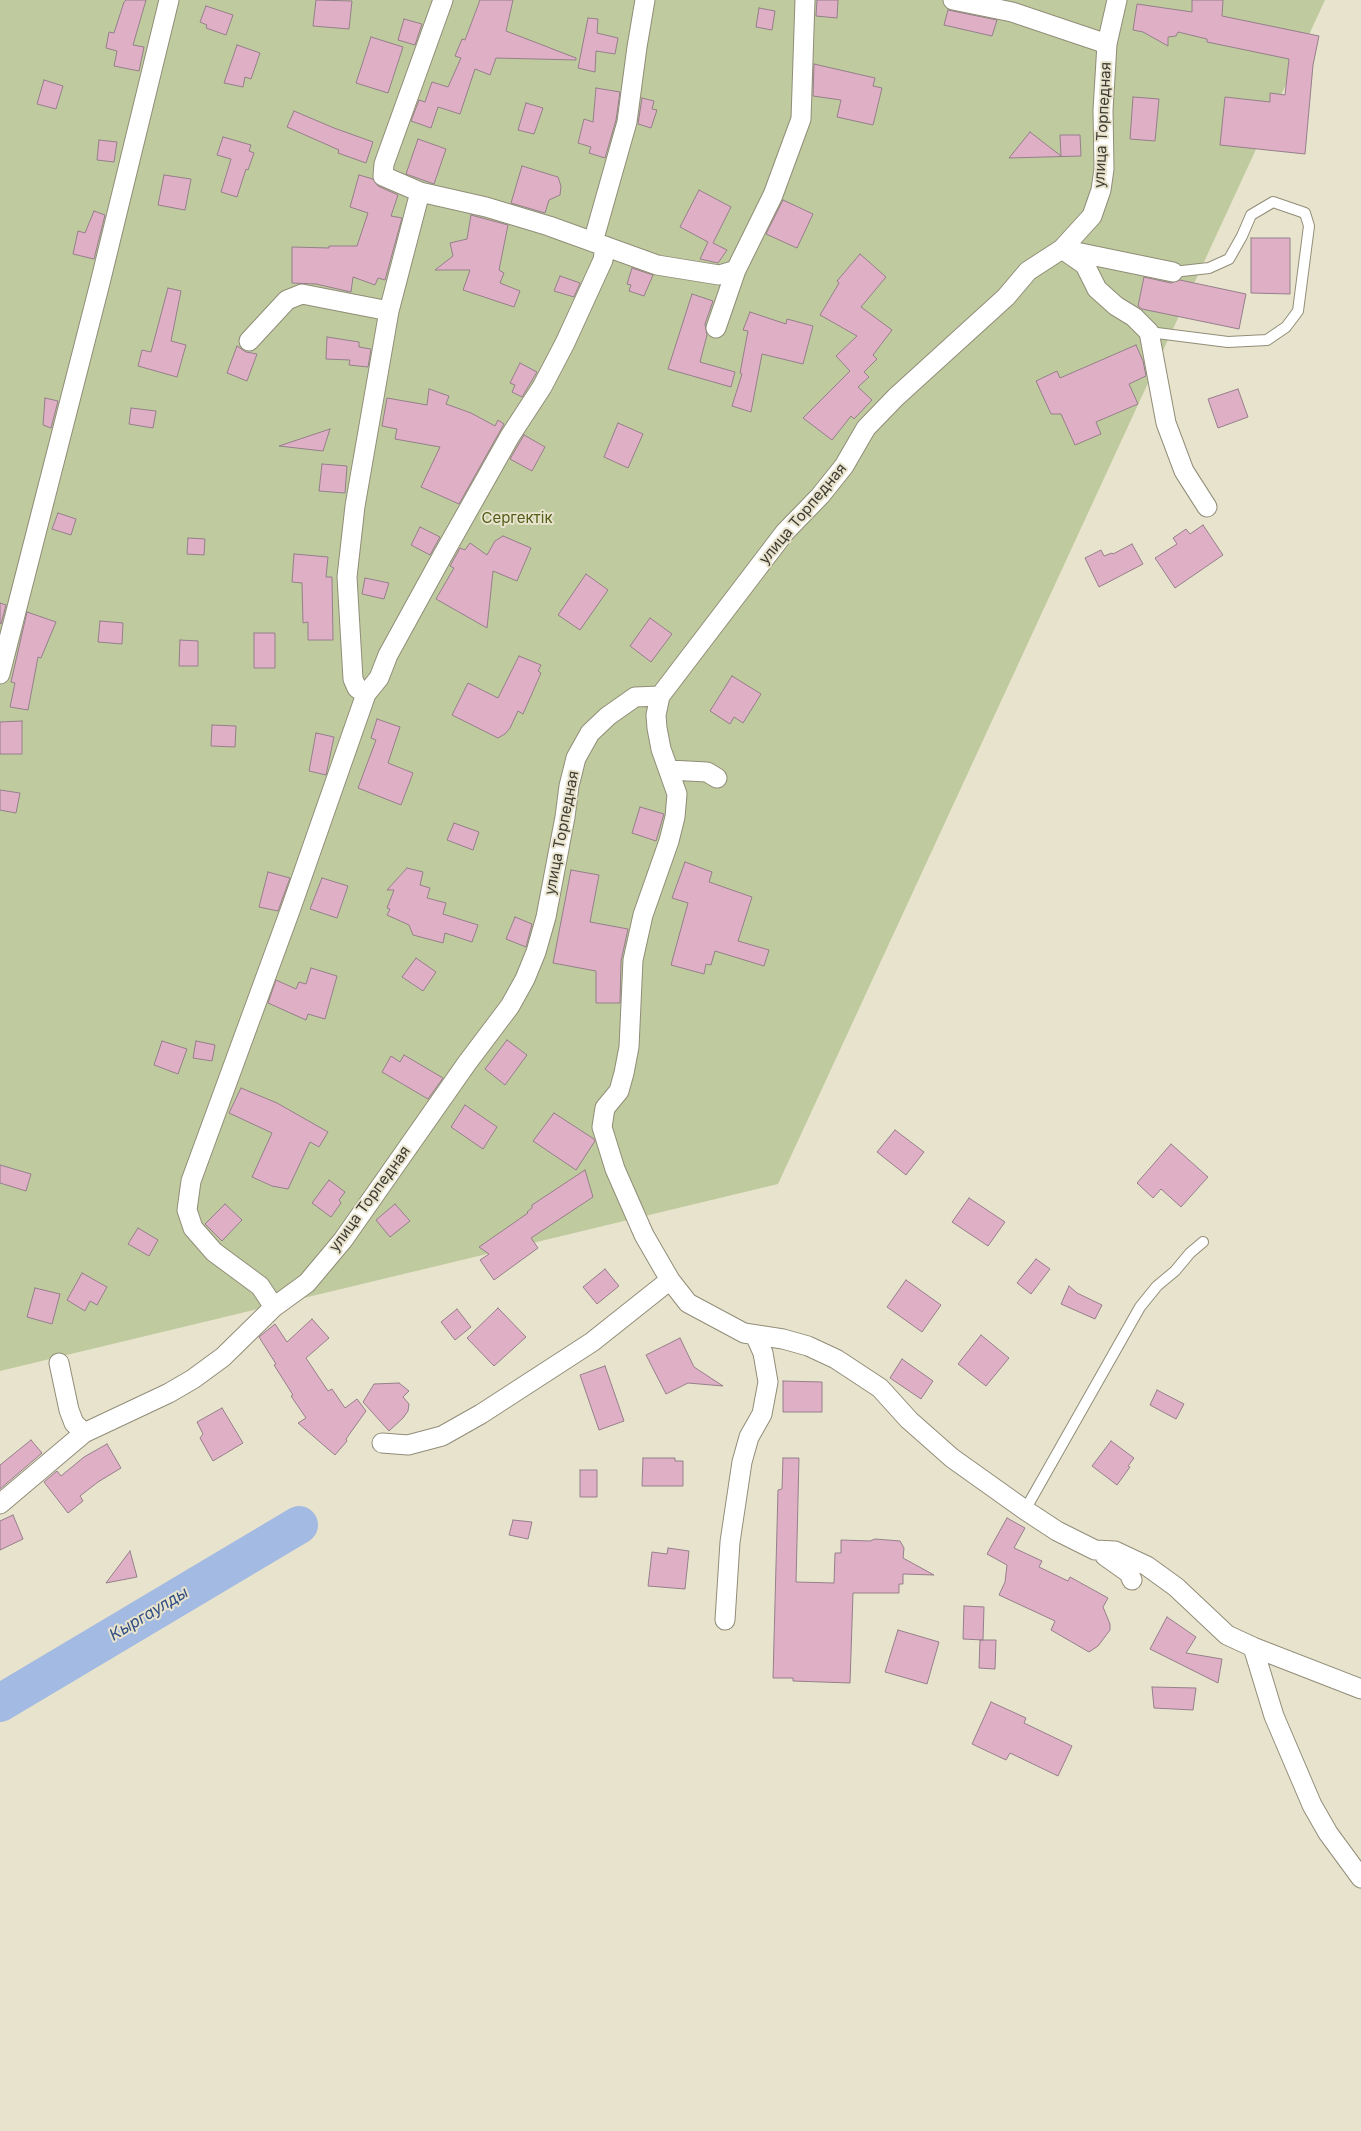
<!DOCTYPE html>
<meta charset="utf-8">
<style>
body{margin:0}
canvas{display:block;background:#e8e3cd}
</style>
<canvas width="1361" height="2131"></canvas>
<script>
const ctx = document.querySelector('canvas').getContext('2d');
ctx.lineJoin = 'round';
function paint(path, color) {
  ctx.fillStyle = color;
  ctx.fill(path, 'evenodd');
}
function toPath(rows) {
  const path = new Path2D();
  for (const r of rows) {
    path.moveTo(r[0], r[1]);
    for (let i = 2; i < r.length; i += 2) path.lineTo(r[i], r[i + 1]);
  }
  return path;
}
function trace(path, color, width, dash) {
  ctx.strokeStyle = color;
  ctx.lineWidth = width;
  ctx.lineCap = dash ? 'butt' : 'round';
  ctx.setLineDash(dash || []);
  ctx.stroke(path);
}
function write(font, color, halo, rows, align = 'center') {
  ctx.font = font + ' Inter,sans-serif';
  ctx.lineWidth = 4;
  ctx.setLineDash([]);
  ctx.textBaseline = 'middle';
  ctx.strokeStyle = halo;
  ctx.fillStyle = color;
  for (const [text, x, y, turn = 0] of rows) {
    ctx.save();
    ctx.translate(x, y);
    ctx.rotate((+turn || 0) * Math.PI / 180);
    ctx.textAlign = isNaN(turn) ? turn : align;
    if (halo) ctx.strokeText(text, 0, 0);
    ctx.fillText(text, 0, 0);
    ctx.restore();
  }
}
paint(toPath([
 [0,0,1325,0,778,1184,0,1371]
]), '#bfca9e');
trace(toPath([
 [0,1703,299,1525]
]), '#a3bae3', 38);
const building = toPath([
 [126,0,146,0,133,45,144,47,139,71,114,66,117,51,106,48,109,32,114,33,124,2,126,0],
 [316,0,352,1,349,29,313,26,316,0],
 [480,0,513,0,506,31,576,58,576,60,496,58,490,75,475,69,460,114,438,107,431,128,411,121,419,100,425,102,432,82,448,87,461,58,455,56,462,39,465,40,480,0],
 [817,0,838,0,837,18,816,16,817,0],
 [1192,0,1223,0,1222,16,1319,36,1313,65,1305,154,1220,145,1225,97,1270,102,1270,93,1285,95,1289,59,1207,42,1207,39,1178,32,1176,36,1168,37,1168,46,1143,32,1133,30,1137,4,1192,12,1192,0],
 [206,6,233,15,226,35,206,28,207,25,200,22,206,6],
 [759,8,775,11,772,30,756,27,759,8],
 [948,10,997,20,992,36,944,25,948,10],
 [588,18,598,19,597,33,618,38,615,54,596,51,595,72,578,68,588,18],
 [404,19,422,24,415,45,398,40,404,19],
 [371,37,403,47,388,93,356,83,371,37],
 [237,45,260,53,251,79,245,77,243,87,224,83,237,45],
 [814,64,875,78,873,86,882,88,873,125,837,117,841,100,813,96,814,64],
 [44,80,63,86,56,109,37,104,44,80],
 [596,88,620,92,616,120,605,158,589,153,591,147,578,143,584,119,593,122,596,88],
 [1133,97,1159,99,1155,141,1130,139,1133,97],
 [642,98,654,101,652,109,657,110,651,128,638,124,642,98],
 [526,103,543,108,534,134,518,130,526,103],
 [294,111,334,128,373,142,366,163,338,153,339,150,287,127,294,111],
 [1030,132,1061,156,1060,135,1080,135,1081,156,1009,158,1030,132],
 [223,137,251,145,249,151,254,153,248,170,246,169,237,197,221,192,231,159,217,155,223,137],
 [418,139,446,149,434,184,406,174,418,139],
 [99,140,117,142,114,162,97,160,99,140],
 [522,166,558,177,561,186,560,195,549,200,545,213,511,203,522,166],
 [164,175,191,179,185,210,158,205,164,175],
 [359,175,373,179,378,186,398,195,391,216,402,218,385,280,378,278,375,285,353,277,351,292,316,284,292,283,292,247,329,248,329,246,357,246,368,213,350,207,359,175],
 [699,190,731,207,713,243,727,250,718,263,700,259,708,242,680,227,699,190],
 [783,200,813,214,797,248,766,234,783,200],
 [94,211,105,215,94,259,73,254,78,231,85,233,94,211],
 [471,215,508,225,499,270,504,273,500,283,520,291,514,307,463,290,470,270,435,270,453,256,450,243,467,239,471,215],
 [1251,238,1290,238,1290,294,1251,293,1251,238],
 [860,254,886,277,861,307,892,330,873,355,877,359,864,372,869,377,858,387,872,400,854,419,851,416,832,440,803,418,850,371,836,356,857,336,820,315,839,283,837,281,860,254],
 [632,268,653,275,644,296,629,291,631,285,627,284,632,268],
 [560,276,580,283,574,297,554,291,560,276],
 [1144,277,1171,283,1180,280,1246,294,1239,329,1142,309,1138,306,1144,277],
 [168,288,181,291,171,341,186,345,177,377,138,366,142,350,151,352,168,288],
 [692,294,713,301,705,324,707,335,700,362,735,372,731,387,668,369,692,294],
 [750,312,786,324,787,319,813,326,803,364,762,354,751,412,732,406,742,374,740,373,748,331,743,330,750,312],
 [327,337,359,342,359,347,371,349,368,367,349,365,350,360,326,359,327,337],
 [1136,345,1143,361,1146,376,1129,384,1138,404,1096,422,1101,434,1075,445,1061,414,1051,414,1036,381,1057,371,1060,378,1136,345],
 [237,346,246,352,257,354,247,381,227,373,237,346],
 [520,363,537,372,522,397,512,392,515,385,510,383,520,363],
 [429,389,449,396,446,404,471,413,495,426,498,420,504,424,459,504,421,487,440,447,395,439,397,429,382,426,387,398,427,405,429,389],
 [1238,389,1248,417,1218,428,1208,399,1238,389],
 [45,398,58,401,51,428,43,425,45,398],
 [131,408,156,411,153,428,129,424,131,408],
 [618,423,643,434,628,468,604,457,618,423],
 [330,429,323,451,279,446,330,429],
 [524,435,545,447,532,471,510,459,524,435],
 [322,464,347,466,345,493,319,491,322,464],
 [58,513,76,519,71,535,52,529,58,513],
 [1203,525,1223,555,1175,588,1155,558,1177,544,1173,538,1186,529,1190,534,1203,525],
 [420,527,440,537,430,555,411,545,420,527],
 [503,536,531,548,517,581,493,571,487,628,436,599,454,568,450,566,460,548,465,550,470,543,487,555,495,541,503,536],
 [188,538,205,539,204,555,187,554,188,538],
 [1132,544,1143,564,1099,587,1085,558,1101,550,1104,556,1112,553,1113,554,1132,544],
 [294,554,328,557,326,577,332,577,333,640,308,640,308,622,303,623,302,583,292,582,294,554],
 [586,574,608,590,580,630,558,615,586,574],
 [365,578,389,583,384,599,362,594,365,578],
 [0,603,6,605,1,624,0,623,0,603],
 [27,612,56,622,41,658,38,657,28,710,10,707,15,683,11,682,27,612],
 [650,618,672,634,651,662,630,646,650,618],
 [100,621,123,623,122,644,98,642,100,621],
 [254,633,275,633,275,668,254,668,254,633],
 [180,640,198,641,198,666,179,666,180,640],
 [519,656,541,665,538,671,541,673,523,714,518,711,510,728,505,734,498,738,452,715,468,683,498,698,519,656],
 [732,676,761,694,743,723,734,717,730,724,710,711,732,676],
 [377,719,400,727,388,763,413,773,401,805,358,788,376,740,371,738,377,719],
 [22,721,22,754,0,754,0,722,22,721],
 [212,725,236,726,235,747,211,746,212,725],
 [316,733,334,737,326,775,309,771,316,733],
 [0,790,20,793,16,813,0,810,0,790],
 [640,807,664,814,656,841,632,833,640,807],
 [454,823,479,832,473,850,447,840,454,823],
 [685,862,712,872,709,882,752,897,738,941,769,950,764,966,715,951,711,965,706,964,704,974,671,965,688,903,672,898,685,862],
 [407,868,423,872,420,885,430,888,427,898,446,903,443,914,478,925,472,942,445,933,443,943,413,935,409,925,387,915,390,909,387,908,394,890,387,890,407,868],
 [571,870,599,875,590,922,628,929,621,961,620,1003,596,1003,596,971,553,963,571,870],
 [268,872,290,878,278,911,259,907,268,872],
 [322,878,348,886,337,918,310,909,322,878],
 [515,917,532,924,526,947,506,939,515,917],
 [416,958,436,972,423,991,402,977,416,958],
 [311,968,337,976,325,1019,308,1014,306,1020,268,1003,276,980,296,989,299,982,306,984,311,968],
 [507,1040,527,1055,505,1085,485,1069,507,1040],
 [162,1041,187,1049,178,1074,154,1065,162,1041],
 [196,1041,215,1045,212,1061,193,1058,196,1041],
 [404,1055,443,1078,428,1099,382,1072,391,1056,400,1062,404,1055],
 [241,1088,277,1103,328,1132,319,1147,310,1142,288,1189,272,1186,252,1177,272,1133,229,1113,241,1088],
 [465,1105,497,1127,483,1149,451,1127,465,1105],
 [554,1113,594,1139,595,1141,576,1170,533,1141,554,1113],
 [895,1130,924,1152,906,1175,877,1152,895,1130],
 [1171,1144,1208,1177,1181,1207,1161,1189,1153,1198,1137,1183,1171,1144],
 [0,1165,31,1174,26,1191,0,1183,0,1165],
 [585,1170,593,1197,531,1238,538,1248,494,1280,480,1260,489,1254,479,1247,528,1213,527,1212,532,1208,532,1205,585,1170],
 [329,1180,345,1192,339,1200,341,1203,331,1217,312,1203,329,1180],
 [969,1198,1005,1222,988,1246,952,1222,969,1198],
 [225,1204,242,1220,222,1241,205,1224,225,1204],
 [395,1204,410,1221,390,1237,376,1220,395,1204],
 [138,1228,158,1240,149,1256,128,1244,138,1228],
 [1036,1259,1050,1269,1031,1294,1017,1283,1036,1259],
 [605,1269,619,1286,597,1304,583,1287,605,1269],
 [82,1273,107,1287,97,1305,90,1301,85,1311,67,1300,82,1273],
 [906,1280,941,1305,922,1332,887,1307,906,1280],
 [1069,1286,1077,1293,1102,1305,1095,1319,1061,1304,1069,1286],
 [35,1288,60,1294,52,1324,27,1317,35,1288],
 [498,1308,526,1337,494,1366,467,1338,498,1308],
 [457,1309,471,1327,455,1340,441,1322,457,1309],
 [312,1319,329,1338,306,1358,328,1391,332,1389,345,1408,357,1399,366,1411,346,1439,347,1441,335,1455,298,1423,306,1418,291,1396,293,1395,274,1365,276,1364,259,1337,275,1324,287,1342,312,1319],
 [981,1335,1009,1358,986,1386,958,1364,981,1335],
 [680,1338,694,1367,723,1386,688,1383,666,1394,646,1355,680,1338],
 [902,1359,933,1381,921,1399,890,1378,902,1359],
 [605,1366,624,1421,599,1430,580,1375,605,1366],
 [783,1381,822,1382,822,1412,783,1412,783,1381],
 [399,1383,409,1391,403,1397,409,1404,408,1411,403,1418,389,1431,363,1402,374,1384,399,1383],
 [1157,1390,1184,1404,1176,1419,1150,1405,1157,1390],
 [222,1408,243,1443,213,1461,200,1438,203,1434,197,1422,222,1408],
 [31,1440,42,1453,0,1489,0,1465,31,1440],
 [1111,1441,1134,1458,1128,1466,1130,1467,1117,1485,1092,1466,1111,1441],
 [107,1444,121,1468,98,1482,80,1496,83,1501,68,1513,44,1482,57,1471,61,1476,84,1457,107,1444],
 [643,1458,675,1458,675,1461,683,1461,683,1486,642,1486,643,1458],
 [783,1458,799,1458,796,1582,834,1583,835,1553,841,1553,841,1540,870,1541,875,1539,900,1541,904,1548,903,1558,934,1575,903,1574,903,1584,899,1584,899,1593,853,1593,850,1683,793,1681,793,1678,773,1678,778,1490,782,1489,783,1458],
 [580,1470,597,1470,597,1497,580,1497,580,1470],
 [13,1515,23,1539,0,1550,0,1521,13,1515],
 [1007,1518,1025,1528,1014,1548,1042,1561,1039,1567,1068,1581,1070,1577,1108,1598,1103,1607,1110,1624,1110,1630,1098,1646,1089,1652,1051,1630,1055,1621,999,1595,1005,1582,1007,1565,987,1554,1007,1518],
 [513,1520,532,1522,528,1539,509,1535,513,1520],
 [668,1548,689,1551,685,1589,648,1586,652,1552,667,1554,668,1548],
 [130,1551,137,1577,106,1583,130,1551],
 [964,1606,984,1607,983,1640,963,1639,964,1606],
 [1167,1617,1196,1637,1186,1653,1222,1659,1218,1683,1150,1649,1167,1617],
 [898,1630,939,1642,927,1684,885,1672,898,1630],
 [980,1640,996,1640,995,1669,979,1668,980,1640],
 [1152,1687,1196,1688,1193,1710,1154,1708,1152,1687],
 [991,1702,1026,1718,1024,1723,1072,1746,1058,1776,1010,1753,1006,1760,972,1744,991,1702]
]);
paint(building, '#dfafc6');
trace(building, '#95808a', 1);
const service = toPath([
 [1149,332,1228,342,1267,340,1286,327,1298,311,1309,226,1305,213,1273,202,1251,215,1242,236,1229,259,1209,268,1173,272],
 [1025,1510,1140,1307,1157,1286,1175,1271,1190,1253,1203,1242]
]);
const minor = toPath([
 [443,0,384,164,383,176,420,192,486,207,549,226,657,265,719,275,736,270],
 [953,0,1012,12,1107,44],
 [420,192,389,311,355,506,347,577,353,679,357,688,366,694,379,678,388,655,444,553,510,436,542,387,565,343,603,260,605,246],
 [593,242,627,122,637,47,645,0],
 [1062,249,1085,265,1097,289,1116,306,1134,317,1149,332,1166,423,1184,471,1207,507],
 [1071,251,1173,272],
 [716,328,736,270,773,195,801,119,805,0],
 [249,341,287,300,302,294,389,311],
 [0,674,100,283,169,0],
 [660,696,656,715,657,728,661,749,677,794,675,817,669,841,643,915,633,960,629,1047,624,1073,619,1091,605,1108,602,1127,615,1169,644,1235,670,1280,688,1303,744,1333,783,1339,808,1346,836,1359,880,1388,909,1420,952,1458,1025,1510,1057,1531,1095,1550,1115,1551,1147,1566,1176,1587,1227,1635,1253,1647,1361,1689],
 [669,770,707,772,717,778],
 [274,1307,260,1286,214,1252,193,1228,187,1210,191,1181,291,908,366,694],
 [59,1363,69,1410,74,1423,84,1433],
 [382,1443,408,1445,442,1436,481,1414,592,1342,670,1280],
 [0,1504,84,1433,169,1393,193,1379,223,1357,274,1307,307,1283,343,1240,467,1063,510,1006,525,979,536,952,546,917,565,817,569,786,576,758,590,733,608,716,635,697,660,696,785,532,820,496,844,466,866,428,896,397,1006,297,1028,271,1062,249,1092,216,1101,190,1104,169,1103,110,1107,44,1117,0],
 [1105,1556,1129,1573,1132,1580],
 [725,1620,730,1542,742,1462,749,1437,762,1414,768,1382,763,1353,755,1335],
 [1253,1647,1274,1716,1312,1805,1328,1833,1361,1878]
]);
trace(service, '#918d78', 12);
trace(minor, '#918d78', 21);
trace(service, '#fff', 10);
trace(minor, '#fff', 19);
write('15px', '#3d3b32', '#e8e3cd', [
 ["улица Торпедная",1103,125,-87],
 ["улица Торпедная",803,514,-50],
 ["улица Торпедная",562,833,-79],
 ["улица Торпедная",370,1199,-54]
]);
write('15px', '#525e17', '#e8e3cd', [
 ["Сергектік",517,518]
]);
write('italic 16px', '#314e82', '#e8e3cd', [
 ["Кыргаулды",149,1614,-31]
]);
</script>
